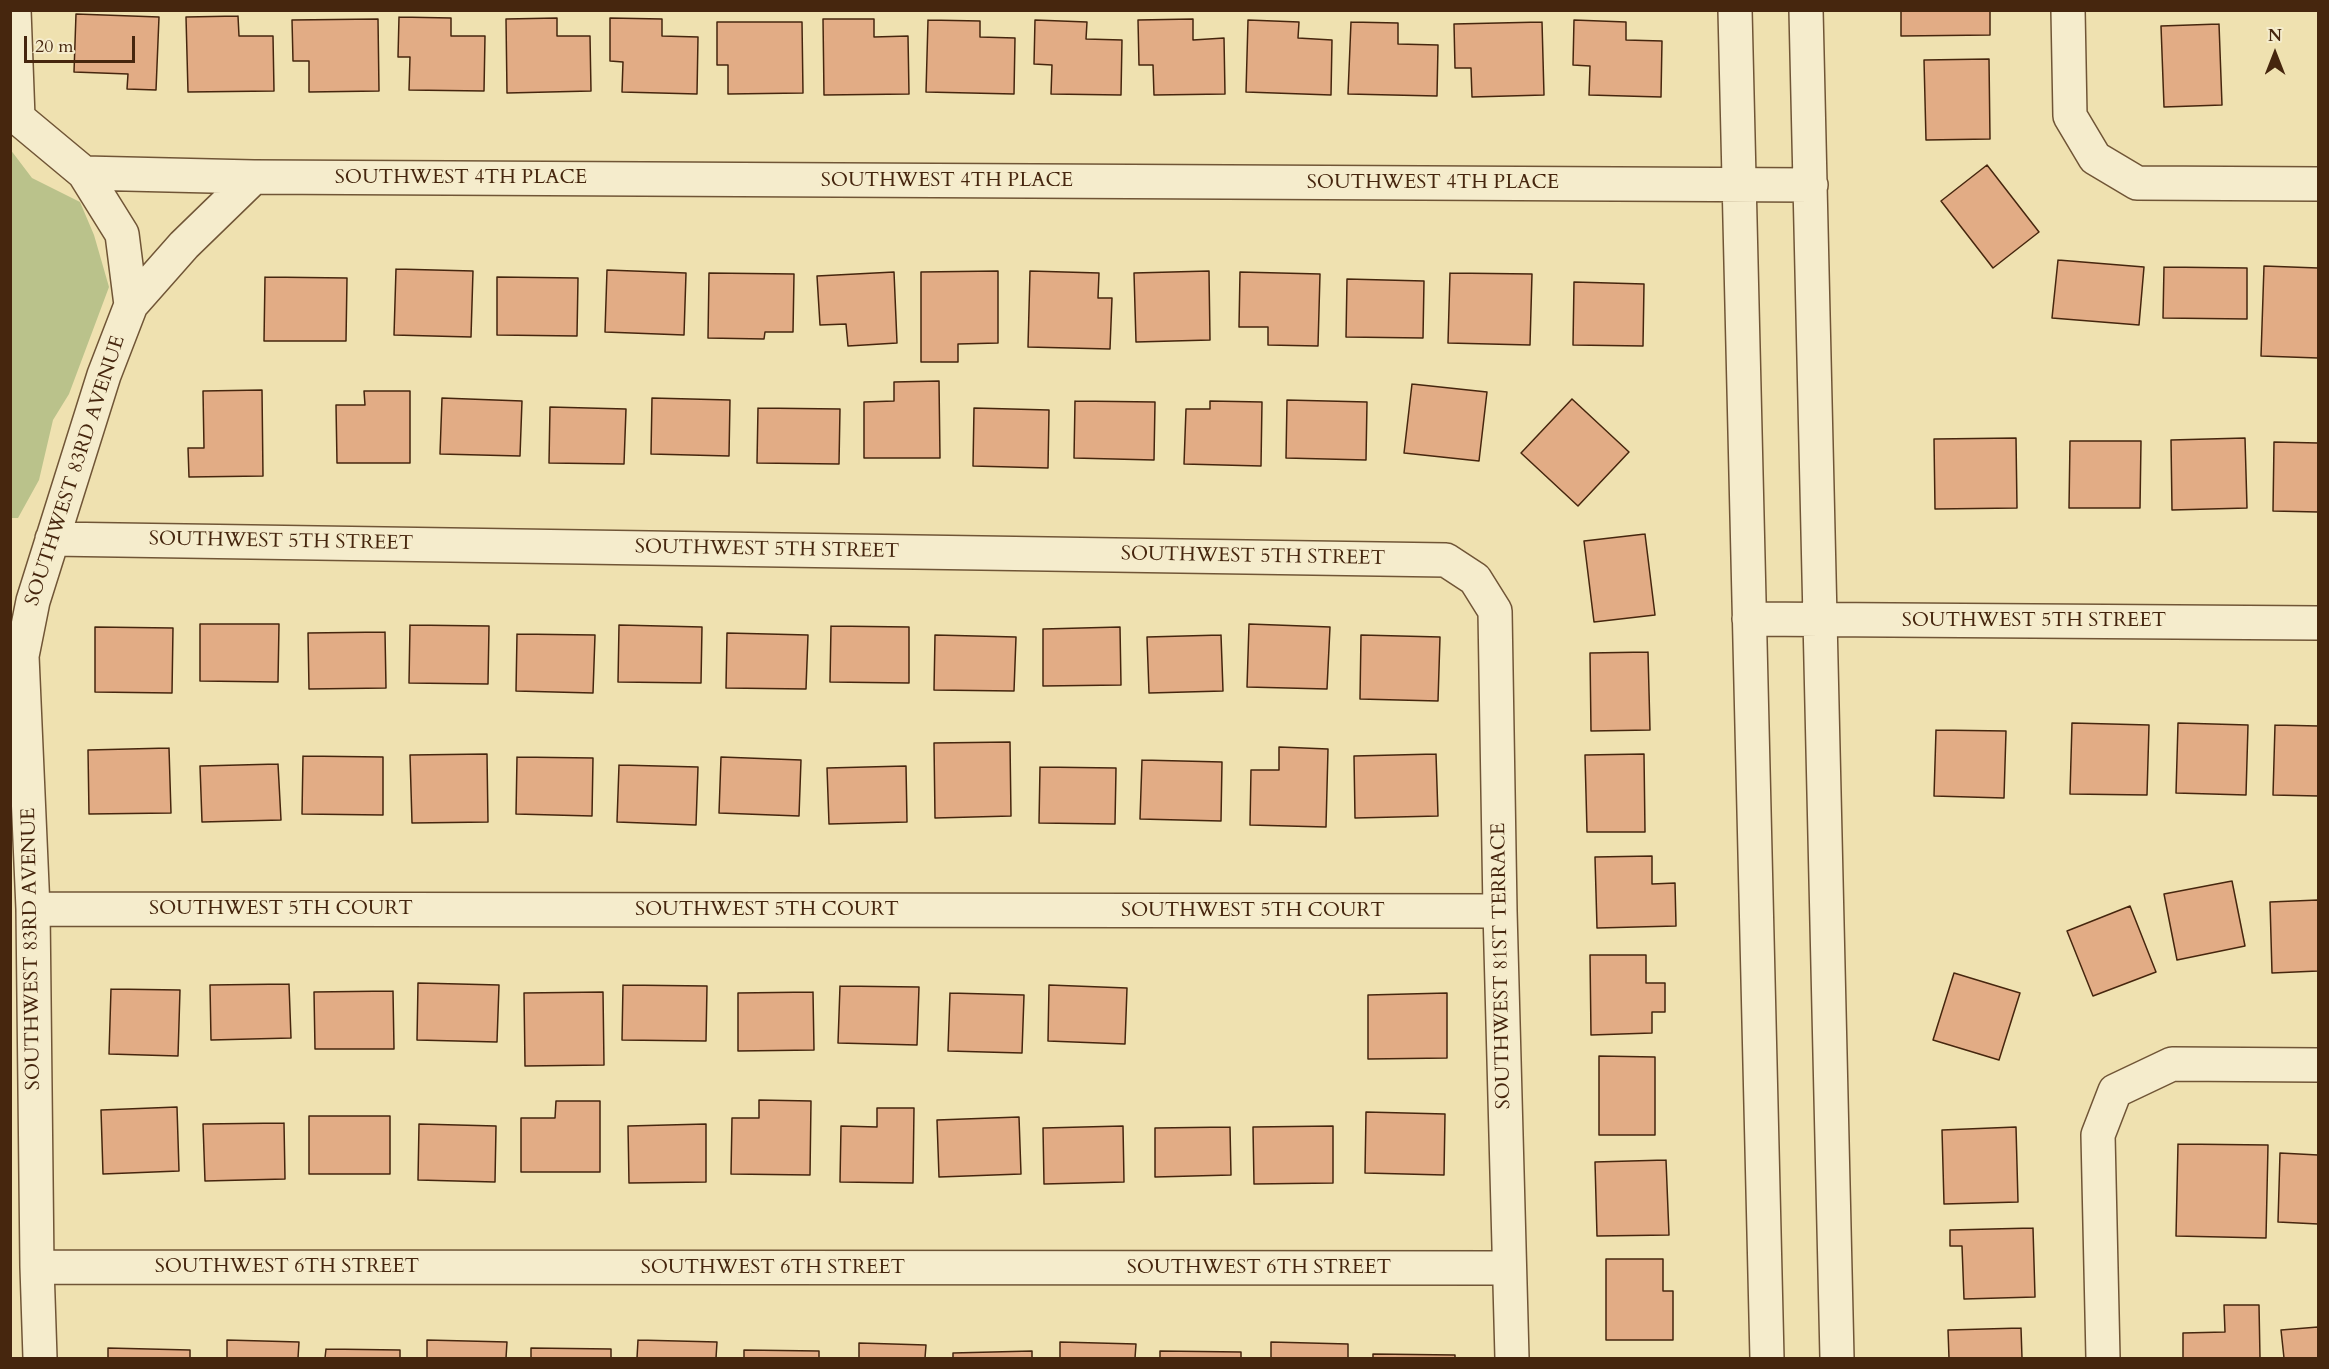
<!DOCTYPE html>
<style>
body{margin:0}
#map{position:relative;width:2329px;height:1369px;overflow:hidden;background:#efe1b0;font-family:Cardo,serif}
canvas{display:block}
.frame{position:absolute;inset:0;border:12px solid #46260e;pointer-events:none}
.north{position:absolute;left:2245px;top:24px;width:60px;height:60px;-webkit-text-stroke:4px #f5eccc;paint-order:stroke;rotate:0deg;font-size:16px;font-weight:700;line-height:24px;text-align:center;color:#46260e}
.north::after{content:'';display:block;margin:auto;width:21px;height:27px;background:#46260e;clip-path:polygon(50% 0,100% 100%,50% 72%,0 100%)}
.scale{position:absolute;left:24px;top:36px;width:111px;height:27px;box-sizing:border-box;border:3px solid #46260e;border-top:0;padding-left:8px;font-size:18px;line-height:21px;white-space:nowrap;color:#46260e;-webkit-text-stroke:4px #f5eccc;paint-order:stroke}
</style>
<div id="map">
<canvas width="2329" height="1369"></canvas>
<div class="frame"></div>
<div class="north">N</div>
<div class="scale">20 m</div>
</div>
<script>
const ctx = document.querySelector('canvas').getContext('2d');
ctx.lineJoin = 'round';
function paint(path, color) {
  ctx.fillStyle = color;
  ctx.fill(path, 'evenodd');
}
function toPath(rows) {
  const path = new Path2D();
  for (const r of rows) {
    path.moveTo(r[0], r[1]);
    for (let i = 2; i < r.length; i += 2) path.lineTo(r[i], r[i + 1]);
  }
  return path;
}
function trace(path, color, width, dash) {
  ctx.strokeStyle = color;
  ctx.lineWidth = width;
  ctx.lineCap = dash ? 'butt' : 'round';
  ctx.setLineDash(dash || []);
  ctx.stroke(path);
}
function write(font, color, halo, rows, align = 'center') {
  ctx.font = font + ' Cardo,serif';
  ctx.lineWidth = 4.5;
  ctx.setLineDash([]);
  ctx.textBaseline = 'middle';
  ctx.strokeStyle = halo;
  ctx.fillStyle = color;
  for (const [text, x, y, turn = 0] of rows) {
    ctx.save();
    ctx.translate(x, y);
    ctx.rotate((+turn || 0) * Math.PI / 180);
    ctx.textAlign = isNaN(turn) ? turn : align;
    if (halo) ctx.strokeText(text, 0, 0);
    ctx.fillText(text, 0, 0);
    ctx.restore();
  }
}
paint(toPath([
 [10,149,32,178,80,202,94,235,109,287,69,394,53,420,39,480,18,518,10,518]
]), '#bac28b');
const building = toPath([
 [1901,10,1990,10,1990,35,1901,36,1901,10],
 [76,14,159,17,156,90,127,89,128,74,74,72,76,14],
 [238,16,239,36,273,36,274,91,188,92,186,17,238,16],
 [399,17,451,18,451,36,485,36,484,91,409,90,410,57,398,57,399,17],
 [557,18,557,36,590,36,591,91,507,93,506,19,557,18],
 [610,18,662,19,662,36,698,37,697,94,622,92,623,62,610,61,610,18],
 [378,19,379,91,309,92,309,61,293,61,292,20,378,19],
 [823,19,874,19,874,37,908,36,909,94,824,95,823,19],
 [1193,19,1193,40,1224,38,1225,94,1154,95,1153,65,1139,65,1138,20,1193,19],
 [928,20,980,21,980,37,1015,38,1014,94,926,92,928,20],
 [1035,20,1087,22,1086,39,1122,40,1121,95,1051,94,1052,65,1034,64,1035,20],
 [1248,20,1299,22,1298,38,1332,40,1331,95,1246,92,1248,20],
 [1574,20,1626,22,1626,40,1662,41,1661,97,1589,95,1590,66,1573,65,1574,20],
 [717,22,802,22,803,93,728,94,728,65,717,65,717,22],
 [1351,22,1398,23,1398,44,1438,45,1437,96,1348,94,1351,22],
 [1542,22,1544,95,1472,97,1471,68,1455,68,1454,24,1542,22],
 [2219,24,2222,105,2164,107,2161,26,2219,24],
 [1989,59,1990,139,1926,140,1924,60,1989,59],
 [1987,165,2039,232,1993,268,1941,201,1987,165],
 [2058,260,2144,267,2139,325,2052,318,2058,260],
 [2264,266,2318,268,2318,358,2261,356,2264,266],
 [2164,267,2247,268,2247,319,2163,318,2164,267],
 [396,269,473,271,471,337,394,335,396,269],
 [607,270,686,273,684,335,605,332,607,270],
 [998,271,998,343,958,344,958,362,921,362,921,272,998,271],
 [1030,271,1099,273,1098,298,1112,298,1110,349,1028,347,1030,271],
 [1209,271,1210,340,1136,342,1134,273,1209,271],
 [894,272,897,343,848,346,846,324,820,325,817,276,894,272],
 [1240,272,1320,274,1318,346,1268,345,1268,327,1239,327,1240,272],
 [709,273,794,274,793,332,765,332,764,339,708,338,709,273],
 [1450,273,1532,274,1530,345,1448,343,1450,273],
 [265,277,347,278,346,341,264,341,265,277],
 [497,277,578,278,577,336,497,335,497,277],
 [1347,279,1424,281,1423,338,1346,337,1347,279],
 [1574,282,1644,284,1643,346,1573,345,1574,282],
 [939,381,940,458,864,458,864,402,894,401,894,382,939,381],
 [1412,384,1487,392,1479,461,1404,453,1412,384],
 [262,390,263,476,189,477,188,448,204,448,203,391,262,390],
 [364,391,410,391,410,463,337,463,336,405,365,405,364,391],
 [442,398,522,401,520,456,440,454,442,398],
 [652,398,730,400,729,456,651,454,652,398],
 [1572,399,1629,452,1578,506,1521,453,1572,399],
 [1287,400,1367,402,1366,460,1286,458,1287,400],
 [1075,401,1155,402,1154,460,1074,458,1075,401],
 [1210,401,1262,402,1261,466,1184,464,1186,409,1210,409,1210,401],
 [550,407,626,409,624,464,549,463,550,407],
 [758,408,840,409,839,464,757,463,758,408],
 [974,408,1049,410,1048,468,973,466,974,408],
 [2016,438,2017,508,1935,509,1934,439,2016,438],
 [2245,438,2247,508,2172,510,2171,440,2245,438],
 [2070,441,2141,441,2140,508,2069,508,2070,441],
 [2274,442,2318,443,2318,512,2273,511,2274,442],
 [1645,534,1655,615,1594,622,1584,541,1645,534],
 [200,624,279,624,278,682,200,681,200,624],
 [1249,624,1330,627,1327,689,1247,687,1249,624],
 [410,625,489,626,488,684,409,683,410,625],
 [619,625,702,627,701,683,618,682,619,625],
 [831,626,909,627,909,683,830,682,831,626],
 [95,627,173,628,172,693,95,692,95,627],
 [1120,627,1121,685,1043,686,1043,629,1120,627],
 [385,632,386,688,309,689,308,633,385,632],
 [727,633,808,635,806,689,726,688,727,633],
 [517,634,595,635,593,693,516,691,517,634],
 [935,635,1016,637,1014,691,934,690,935,635],
 [1221,635,1223,691,1149,693,1147,637,1221,635],
 [1361,635,1440,637,1438,701,1360,699,1361,635],
 [1648,652,1650,730,1591,731,1590,653,1648,652],
 [2072,723,2149,725,2147,795,2070,794,2072,723],
 [2178,723,2248,725,2246,795,2176,793,2178,723],
 [2275,725,2318,726,2318,796,2273,795,2275,725],
 [1936,730,2006,731,2004,798,1934,796,1936,730],
 [1010,742,1011,816,935,818,934,743,1010,742],
 [1279,747,1328,749,1326,827,1250,825,1251,770,1279,770,1279,747],
 [169,748,171,813,89,814,88,750,169,748],
 [487,754,488,822,412,823,410,755,487,754],
 [1436,754,1438,816,1355,818,1354,756,1436,754],
 [1644,754,1645,832,1587,832,1585,755,1644,754],
 [303,756,383,757,383,815,302,814,303,756],
 [517,757,593,758,592,816,516,814,517,757],
 [721,757,801,760,799,816,719,813,721,757],
 [1142,760,1222,762,1221,821,1140,819,1142,760],
 [278,764,281,820,202,822,200,766,278,764],
 [619,765,698,767,696,825,617,822,619,765],
 [906,766,907,822,829,824,827,768,906,766],
 [1040,767,1116,768,1115,824,1039,823,1040,767],
 [1652,856,1652,884,1675,883,1676,926,1597,928,1595,857,1652,856],
 [2232,881,2245,946,2177,960,2164,894,2232,881],
 [2318,900,2318,971,2272,973,2270,902,2318,900],
 [2130,906,2156,972,2093,996,2067,931,2130,906],
 [1590,955,1646,955,1646,983,1665,983,1665,1012,1652,1012,1652,1033,1591,1035,1590,955],
 [1954,973,2020,993,1999,1060,1933,1040,1954,973],
 [418,983,499,985,497,1042,417,1040,418,983],
 [289,984,291,1038,211,1040,210,985,289,984],
 [623,985,707,986,706,1041,622,1040,623,985],
 [1049,985,1127,988,1125,1044,1048,1041,1049,985],
 [840,986,919,987,917,1045,838,1043,840,986],
 [111,989,180,990,178,1056,109,1054,111,989],
 [393,991,394,1049,315,1049,314,992,393,991],
 [603,992,604,1065,525,1066,524,993,603,992],
 [813,992,814,1050,738,1051,738,993,813,992],
 [950,993,1024,995,1022,1053,948,1051,950,993],
 [1447,993,1447,1058,1368,1059,1368,995,1447,993],
 [1599,1056,1655,1057,1655,1135,1599,1135,1599,1056],
 [759,1100,811,1101,810,1175,731,1174,732,1118,759,1118,759,1100],
 [556,1101,600,1101,600,1172,521,1172,521,1118,555,1118,556,1101],
 [177,1107,179,1171,103,1174,101,1110,177,1107],
 [877,1108,914,1108,913,1183,840,1182,841,1126,877,1127,877,1108],
 [1366,1112,1445,1114,1444,1175,1365,1173,1366,1112],
 [309,1116,390,1116,390,1174,309,1174,309,1116],
 [1019,1117,1021,1174,939,1177,937,1120,1019,1117],
 [284,1123,285,1179,205,1181,203,1124,284,1123],
 [419,1124,496,1126,495,1182,418,1180,419,1124],
 [706,1124,706,1182,629,1183,628,1126,706,1124],
 [1123,1126,1124,1182,1044,1184,1043,1128,1123,1126],
 [1333,1126,1333,1183,1254,1184,1253,1127,1333,1126],
 [1230,1127,1231,1175,1155,1177,1155,1128,1230,1127],
 [2016,1127,2018,1202,1944,1204,1942,1130,2016,1127],
 [2178,1144,2268,1145,2266,1238,2176,1236,2178,1144],
 [2280,1153,2318,1155,2318,1224,2278,1222,2280,1153],
 [1666,1160,1669,1235,1597,1236,1595,1162,1666,1160],
 [2033,1228,2035,1297,1964,1299,1962,1246,1950,1246,1950,1230,2033,1228],
 [1606,1259,1663,1259,1663,1291,1673,1291,1673,1340,1606,1340,1606,1259],
 [2224,1305,2259,1305,2260,1358,2183,1358,2183,1333,2225,1332,2224,1305],
 [2318,1327,2318,1358,2284,1358,2281,1330,2318,1327],
 [2021,1328,2022,1358,1949,1358,1948,1330,2021,1328],
 [227,1340,299,1342,298,1358,227,1358,227,1340],
 [427,1340,507,1342,506,1358,427,1358,427,1340],
 [638,1340,717,1342,716,1358,637,1358,638,1340],
 [1060,1342,1136,1344,1135,1358,1060,1358,1060,1342],
 [1271,1342,1348,1344,1348,1358,1271,1358,1271,1342],
 [859,1343,926,1345,925,1358,859,1358,859,1343],
 [108,1348,190,1350,190,1358,108,1358,108,1348],
 [531,1348,611,1349,611,1358,531,1358,531,1348],
 [326,1349,400,1350,400,1358,325,1358,326,1349],
 [744,1350,819,1351,819,1358,744,1358,744,1350],
 [1032,1351,1032,1358,953,1358,953,1353,1032,1351],
 [1160,1351,1241,1352,1241,1358,1160,1358,1160,1351],
 [1373,1354,1455,1355,1455,1358,1373,1358,1373,1354]
]);
paint(building, '#e2ac85');
trace(building, '#46260e', 1.5);
const minor = toPath([
 [14,10,18,118,84,173,122,234,131,305],
 [1735,10,1767,1358],
 [1806,10,1837,1358],
 [2068,10,2070,116,2095,158,2137,183,2318,184],
 [84,173,254,177,1811,185],
 [52,539,1446,560,1475,579,1495,611,1500,911,1512,1358],
 [1749,619,2318,623],
 [33,909,1500,911],
 [37,1267,1509,1268],
 [40,1358,37,1267,33,909,22,656,33,601,104,375,131,305,184,245,254,177],
 [2103,1358,2098,1135,2115,1091,2172,1064,2318,1065]
]);
trace(minor, '#705536', 36);
trace(minor, '#f5eccc', 33);
write('20px', '#46260e', '#f5eccc', [
 ["SOUTHWEST 4TH PLACE",461,178],
 ["SOUTHWEST 4TH PLACE",947,181],
 ["SOUTHWEST 4TH PLACE",1433,183],
 ["SOUTHWEST 83RD AVENUE",76,471,-72],
 ["SOUTHWEST 5TH STREET",281,542,1],
 ["SOUTHWEST 5TH STREET",767,550,1],
 ["SOUTHWEST 5TH STREET",1253,557,1],
 ["SOUTHWEST 5TH STREET",2034,621],
 ["SOUTHWEST 5TH COURT",281,909],
 ["SOUTHWEST 5TH COURT",767,910],
 ["SOUTHWEST 5TH COURT",1253,911],
 ["SOUTHWEST 83RD AVENUE",32,949,-91],
 ["SOUTHWEST 81ST TERRACE",1502,966,-91],
 ["SOUTHWEST 6TH STREET",287,1267],
 ["SOUTHWEST 6TH STREET",773,1268],
 ["SOUTHWEST 6TH STREET",1259,1268]
]);
</script>
